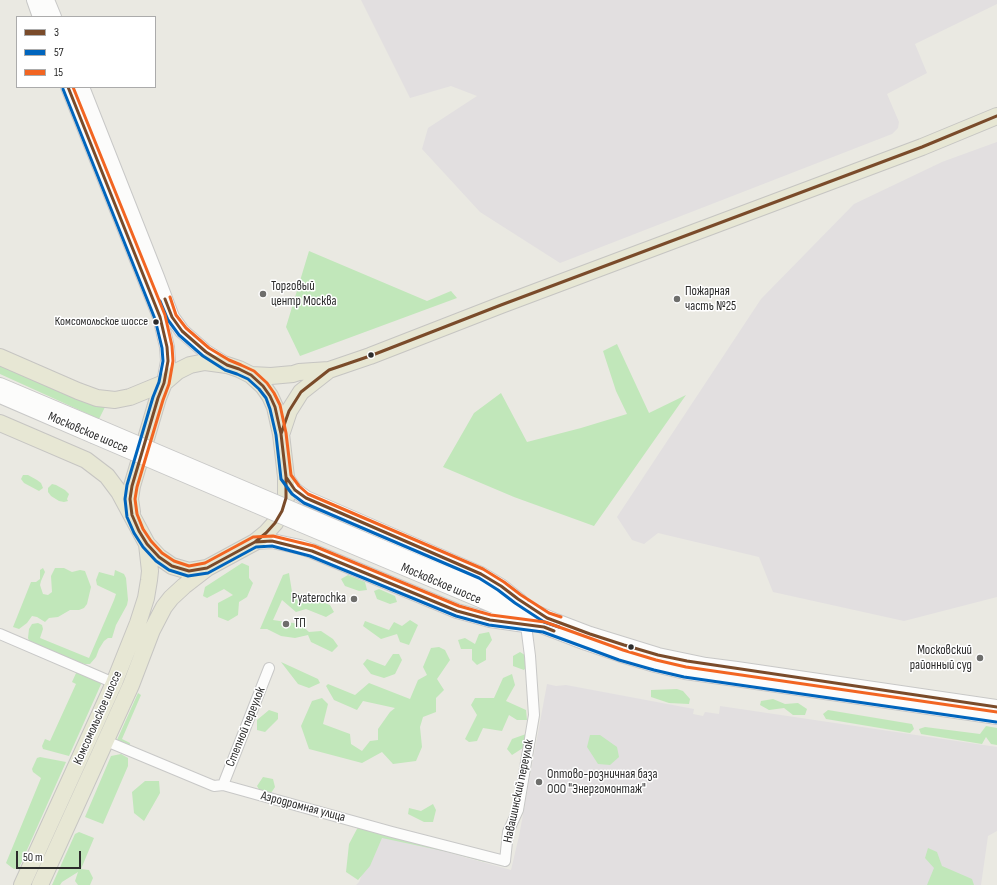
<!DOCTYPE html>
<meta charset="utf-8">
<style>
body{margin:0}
#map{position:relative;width:997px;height:885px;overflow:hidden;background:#eae9e2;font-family:"Sofia Sans Condensed",sans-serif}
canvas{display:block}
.legend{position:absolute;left:16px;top:16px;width:140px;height:72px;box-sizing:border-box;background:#fff;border:1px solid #ababab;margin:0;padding:5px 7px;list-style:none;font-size:12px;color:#2c2c2c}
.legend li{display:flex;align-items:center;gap:8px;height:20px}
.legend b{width:20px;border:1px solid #ababab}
.scale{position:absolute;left:16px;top:851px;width:65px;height:18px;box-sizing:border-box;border:2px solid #2c2c2c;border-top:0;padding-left:5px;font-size:12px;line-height:14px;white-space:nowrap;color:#2c2c2c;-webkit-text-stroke:3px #fff;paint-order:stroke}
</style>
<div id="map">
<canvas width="997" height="885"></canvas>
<ul class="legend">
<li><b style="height:5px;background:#7a4b2a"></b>3</li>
<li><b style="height:5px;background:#0065bd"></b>57</li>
<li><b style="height:5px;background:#f26522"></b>15</li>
</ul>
<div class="scale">50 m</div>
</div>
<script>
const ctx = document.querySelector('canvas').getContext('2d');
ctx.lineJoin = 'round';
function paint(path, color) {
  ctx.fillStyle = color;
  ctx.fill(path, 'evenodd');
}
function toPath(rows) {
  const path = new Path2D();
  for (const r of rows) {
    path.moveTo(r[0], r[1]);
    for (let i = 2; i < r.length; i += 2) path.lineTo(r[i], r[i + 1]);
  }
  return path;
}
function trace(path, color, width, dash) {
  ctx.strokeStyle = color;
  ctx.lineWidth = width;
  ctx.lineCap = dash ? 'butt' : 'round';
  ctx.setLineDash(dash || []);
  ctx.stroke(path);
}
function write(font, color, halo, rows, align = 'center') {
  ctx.font = font + ' "Sofia Sans Condensed",sans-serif';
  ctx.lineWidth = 3;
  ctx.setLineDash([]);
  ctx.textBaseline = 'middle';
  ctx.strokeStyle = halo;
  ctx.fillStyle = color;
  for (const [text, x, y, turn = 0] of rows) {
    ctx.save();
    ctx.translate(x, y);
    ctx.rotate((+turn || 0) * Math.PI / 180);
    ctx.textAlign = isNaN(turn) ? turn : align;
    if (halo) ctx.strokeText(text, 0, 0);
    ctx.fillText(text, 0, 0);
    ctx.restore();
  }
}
paint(toPath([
 [361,0,997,0,997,4,915,44,927,73,887,94,899,122,898,128,892,134,560,263,480,212,422,149,428,128,477,96,451,86,410,98],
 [997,142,997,597,904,621,773,592,759,557,658,533,644,544,632,540,617,517,761,299,854,204,942,162],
 [547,684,556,686,566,685,694,709,693,714,703,716,705,712,719,714,720,706,997,747,997,831,988,836,981,885,356,885,359,882,378,833,511,870,519,836]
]), '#e2dfe0');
paint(toPath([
 [309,251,427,301,451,291,457,298,300,356,286,327],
 [617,344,649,413,686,395,594,526,514,497,443,467,474,413,501,393,527,442,581,428,627,414,616,391,603,351],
 [0,361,105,407,99,419,0,374],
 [23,475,28,475,37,480,41,483,43,488,39,491,24,483,21,479],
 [52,484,56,485,65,490,69,494,67,499,68,501,64,502,59,501,51,496,48,492,48,488],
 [242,563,249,566,249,578,253,583,247,597,239,602,238,615,228,621,218,617,218,603,233,595,224,589,207,598,203,596,205,587],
 [43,568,45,572,41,581,40,585,43,594,48,595,52,592,51,576,55,568,64,568,72,572,80,570,85,571,91,587,87,604,84,608,79,610,70,610,58,617,49,618,45,622,37,617,32,616,27,623,19,629,13,627,31,582,36,582,40,579,40,570],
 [115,570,124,574,126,578,128,600,127,605,116,625,112,638,108,638,104,641,99,649,96,657,90,664,85,664,80,663,30,643,28,638,29,629,32,624,38,623,42,625,43,629,40,638,89,658,114,600,116,594,101,587,97,585,96,580,99,572,114,576],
 [289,573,292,592,302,594,330,605,334,612,326,617,306,609,296,612,282,600,273,620,300,624,309,632,321,631,333,639,338,646,332,652,311,642,308,635,295,638,281,636,267,629,260,629,283,575],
 [348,575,365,582,367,590,359,591,345,586,341,579],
 [379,589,395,596,397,602,390,604,377,599,374,591],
 [410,620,418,625,409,645,400,642,397,634,381,639,363,626,365,621,389,630,394,622,402,626],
 [489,632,492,640,486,649,486,660,477,665,472,660,472,649,461,649,458,640,465,638,475,644,479,634],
 [439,647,445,650,450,660,437,679,444,690,436,698,436,712,423,717,420,727,422,747,416,761,393,764,382,752,362,763,309,749,301,726,312,701,322,698,328,704,323,724,350,734,351,744,362,751,370,741,378,740,378,729,390,712,395,708,363,701,357,710,334,700,326,686,328,684,355,695,369,683,410,699,418,680,427,675,423,667,431,648],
 [520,652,528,657,529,664,524,670,513,666,513,656],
 [393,654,399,654,402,660,395,674,384,678,371,674,363,664,367,659,385,666],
 [281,662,318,679,320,683,309,688,298,684],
 [77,671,102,682,69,756,43,749,42,746,45,739,50,741,76,684,72,682],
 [512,674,515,685,506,701,526,710,527,720,517,720,509,715,502,731,483,728,477,741,469,742,465,739,477,715,471,705,475,698,494,698,503,678],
 [677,689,683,691,690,699,689,704,669,703,651,697,651,690],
 [138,693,141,695,122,739,130,743,130,745,117,740],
 [773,699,785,704,798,703,807,709,805,715,793,715,784,708,769,710,760,705,761,701],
 [269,710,278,713,278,719,265,732,257,730,257,720],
 [828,710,912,724,914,729,910,733,826,719,823,714],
 [986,726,997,728,997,745,991,744,986,737,982,744,921,734,919,729,925,727,980,734],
 [526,734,528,736,526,746,512,755,507,749,512,739],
 [590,735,600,735,617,747,619,757,610,765,598,764,587,747],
 [121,754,128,758,128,766,103,824,85,817,111,756],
 [40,757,66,762,19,868,14,869,11,867,6,863,41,778,33,772,32,769,37,758],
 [263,777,273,779,275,787,271,793,261,793,257,786],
 [145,781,159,781,160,793,144,821,134,813,132,792],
 [433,804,436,810,433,822,424,822,408,814,409,808,421,811],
 [358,827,487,857,485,862,448,852,382,838,370,866,358,880,346,872,349,844],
 [79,832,94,838,81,869,89,870,93,878,90,885,78,885,75,881,78,872,62,882,60,885,52,885,75,834],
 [928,848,937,852,942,866,972,879,974,885,927,885,934,868,925,858]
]), '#c1e7ba');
const minor = toPath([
 [0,634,114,683],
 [106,741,214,786,223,785,392,832,505,861,508,832,518,810,534,715,530,656,526,625],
 [223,785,269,668]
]);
const secondary = toPath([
 [34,0,40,17],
 [47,0,54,17],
 [68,87,160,317,167,347,168,361,164,383],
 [82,87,157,277,172,317,182,331,206,352,227,365],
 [0,385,97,426],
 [0,396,93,436],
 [286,477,295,490,306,498,481,574,501,586,520,601],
 [304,514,556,621,590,634,658,655,706,665,737,669,997,707],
 [299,524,544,627,586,643,621,655,655,665,685,672,735,679,997,717],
 [255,542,272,541,300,547,312,551,457,611,490,620,525,625]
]);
const primary = toPath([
 [0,357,78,391,97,398,115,400,130,397,164,383,178,371,190,365,205,362,227,365,239,369,251,375,263,386,270,396,275,407,281,434,286,477,286,498,282,511,275,523,266,533,255,542,207,568,189,571,172,566,159,557,147,544,119,492,107,476,86,460,0,423],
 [251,375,271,376,293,374,299,372,329,370,370,356,501,305,922,147,997,116],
 [282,432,289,411,301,392,329,370],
 [132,512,130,499,132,486,158,398,164,383],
 [22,885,114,683,138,623,146,598,149,580,150,571,147,544],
 [40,885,131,685,152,630,164,607,171,598,184,586,206,569]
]);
trace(minor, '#c8c8c7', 12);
trace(secondary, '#c8c8c7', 16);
trace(primary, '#c6c5c2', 18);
trace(minor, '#fcfcfb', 10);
trace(secondary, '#fcfcfb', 14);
trace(primary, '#e7e7d4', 16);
const secondaryBridge = toPath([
 [97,426,304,514],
 [93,436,299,524]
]);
trace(secondaryBridge, '#c8c8c7', 16, []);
trace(secondaryBridge, '#fcfcfb', 14);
trace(toPath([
 [68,87,160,317,167,347,168,361,164,383,158,398,132,486,130,499,132,515,139,531,147,544,159,557,172,566,189,571,207,568,255,542,272,541,312,551,457,611,490,620,544,627,554,631],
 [997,116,922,147,501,305,370,356,329,370,301,392,289,411,281,434,286,477,295,490,306,498,481,574,501,586,518,599,547,618,590,634,624,645,658,655,687,661,997,707],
 [165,299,172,317,182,331,206,352,227,365,239,369,251,375,263,386,270,396,275,407,281,434,286,477,286,498,282,511,275,523,266,533,255,542,242,549]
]), '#7a4b2a', 3);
trace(toPath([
 [63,89,155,319,162,348,163,361,159,382,153,397,127,485,125,499,127,517,134,533,143,547,156,561,169,570,188,576,208,573,256,547,272,546,310,556,456,616,489,625,543,632,619,660,654,670,684,677,996,722],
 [160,301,168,320,179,335,203,356,225,370,237,374,248,379,259,389,266,398,270,409,276,435,281,479,292,494,304,503,479,578,498,590,515,603,544,622,559,627]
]), '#0065bd', 3);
trace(toPath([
 [73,87,165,315,172,346,173,361,169,384,163,400,137,487,135,499,137,514,143,529,151,541,162,553,174,561,189,566,205,563,253,537,273,536,314,546,459,606,491,615,545,622,623,650,656,660,686,667,997,712],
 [170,297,176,315,186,328,209,348,229,360,241,365,254,371,267,383,274,393,280,405,286,433,291,475,299,486,308,494,483,569,504,582,521,595,549,613,561,617]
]), '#f26522', 3);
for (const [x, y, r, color] of [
 [263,294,4,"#6e6e6c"],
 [677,299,4,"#6e6e6c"],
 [156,322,3.5,"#2c2c2c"],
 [371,355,3.5,"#2c2c2c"],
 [354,599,4,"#6e6e6c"],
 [286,624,4,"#6e6e6c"],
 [631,647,3.5,"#2c2c2c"],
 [980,658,4,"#6e6e6c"],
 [539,782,4,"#6e6e6c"]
]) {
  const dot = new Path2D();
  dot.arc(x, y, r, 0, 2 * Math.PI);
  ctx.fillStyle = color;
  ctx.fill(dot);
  trace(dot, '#fff', 1.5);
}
write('12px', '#2c2c2c', '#fff', [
 ["Комсомольское шоссе",148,322]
], 'right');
write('13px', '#2c2c2c', '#fff', [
 ["Торговый",271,287],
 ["центр Москва",271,302],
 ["Пожарная",685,292],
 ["часть №25",685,307],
 ["Pyaterochka",346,599,"right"],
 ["ТП",294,624],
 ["Московский",972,651,"right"],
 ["районный суд",972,666,"right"],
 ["Оптово-розничная база",547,775],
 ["ООО \"Энергомонтаж\"",547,790]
], 'left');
write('13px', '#2c2c2c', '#fff', [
 ["Московское шоссе",88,433,23],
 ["Московское шоссе",441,584,23],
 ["Комсомольское шоссе",98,718,-66],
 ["Степной переулок",246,727,-68],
 ["Навашинский переулок",519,791,-78],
 ["Аэродромная улица",303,807,15]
]);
</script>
